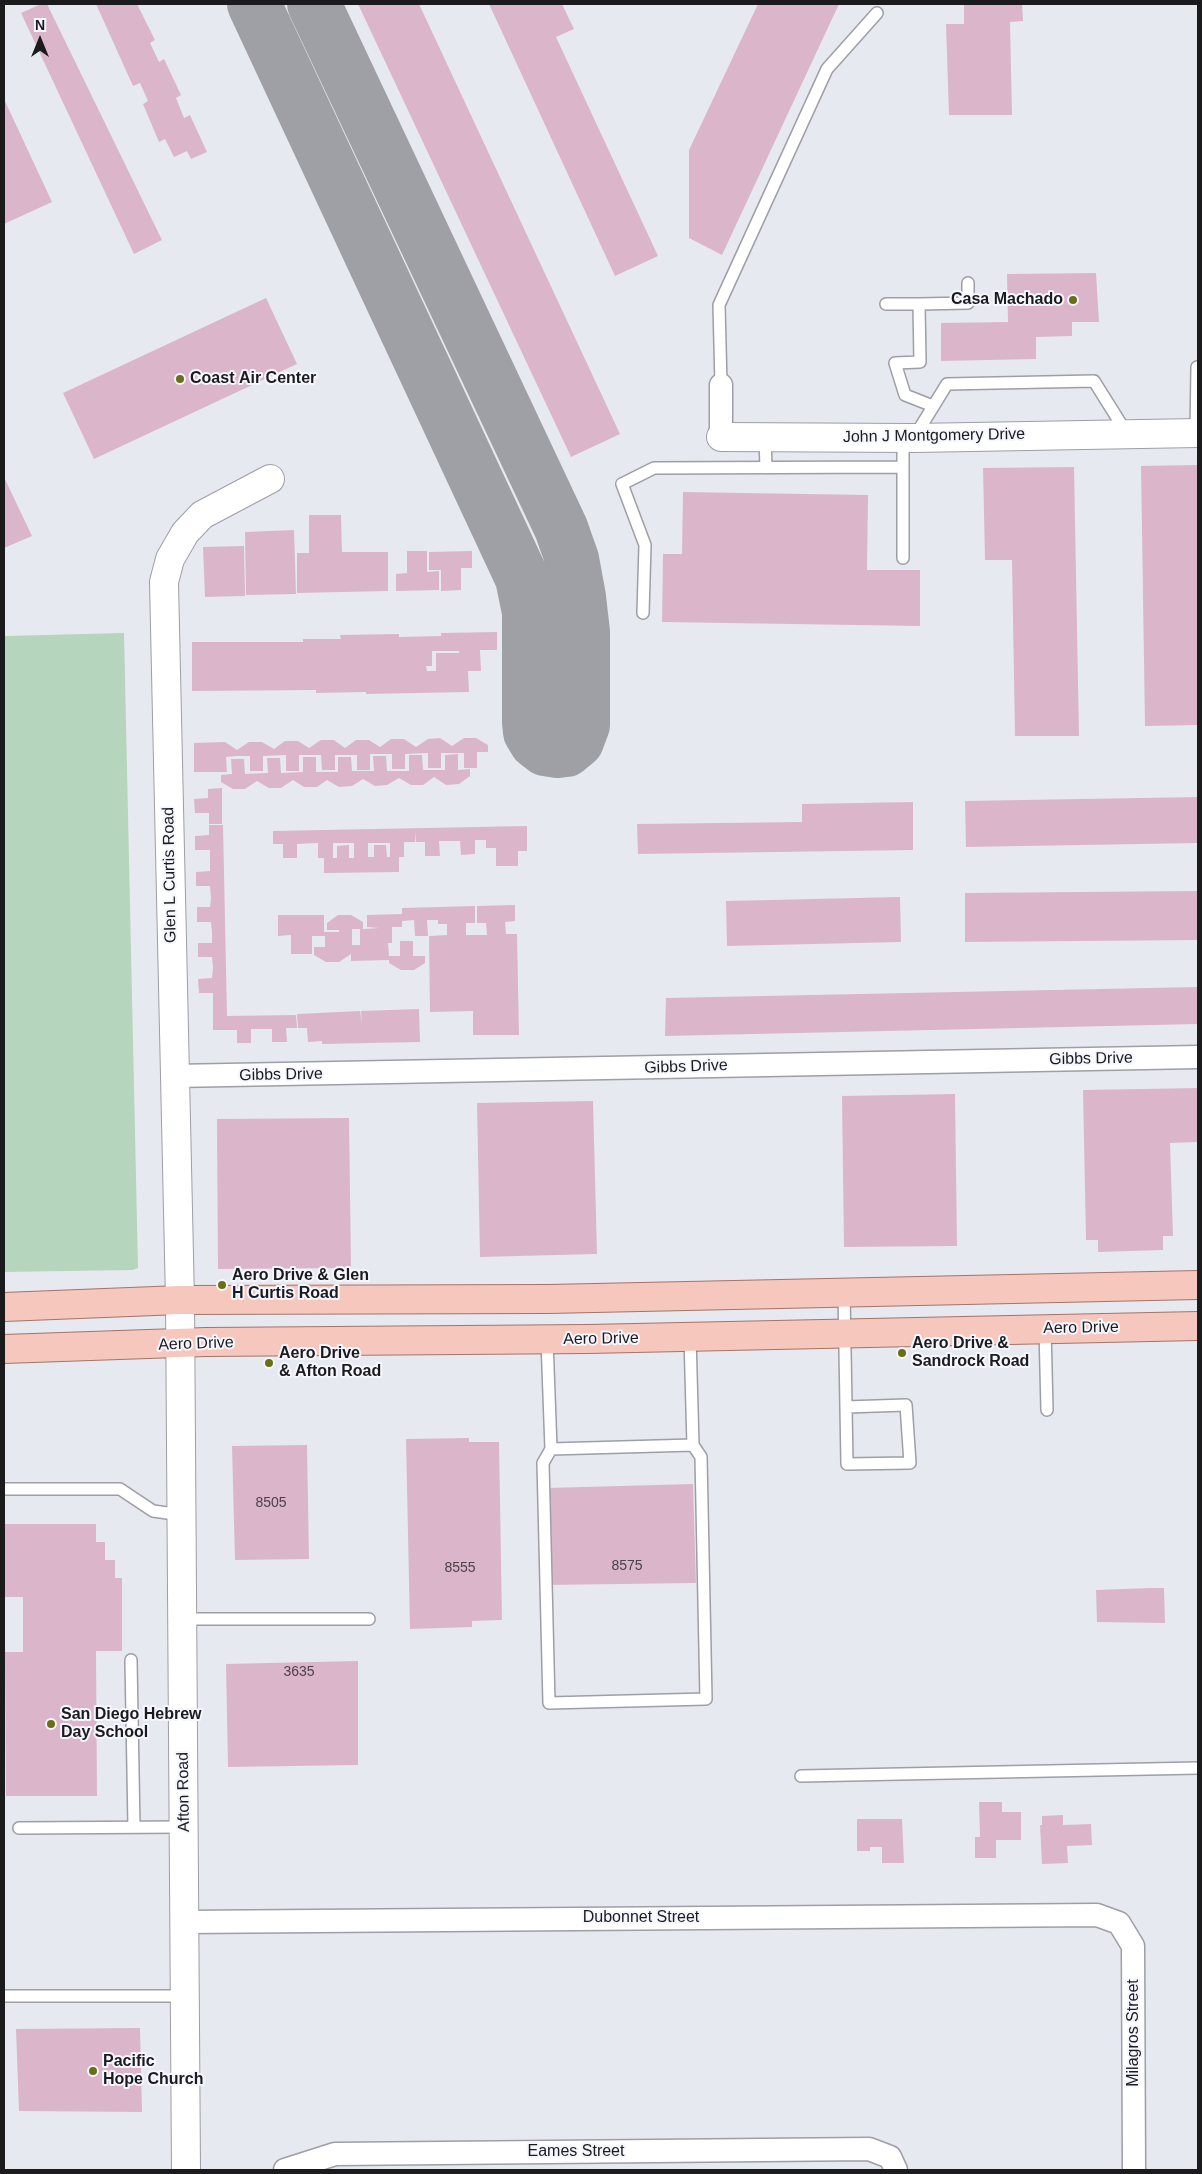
<!DOCTYPE html>
<style>
body{margin:0}
#map{position:relative;width:1202px;height:2174px;overflow:hidden;background:#e7e9f1;font-family:Helvetica,sans-serif}
canvas{display:block}
.frame{position:absolute;inset:0;border:5px solid #1b1b1e;pointer-events:none}
.north{position:absolute;left:15px;top:15px;width:50px;height:50px;-webkit-text-stroke:4px #f5f6fe;paint-order:stroke;rotate:0deg;font-size:14px;font-weight:700;line-height:20px;text-align:center;color:#1b1b1e}
.north::after{content:'';display:block;margin:auto;width:18px;height:22px;background:#1b1b1e;clip-path:polygon(50% 0,100% 100%,50% 72%,0 100%)}
</style>
<div id="map">
<canvas width="1202" height="2174"></canvas>
<div class="frame"></div>
<div class="north">N</div>
</div>
<script>
const ctx = document.querySelector('canvas').getContext('2d');
ctx.lineJoin = 'round';
function paint(path, color) {
  ctx.fillStyle = color;
  ctx.fill(path, 'evenodd');
}
function toPath(rows) {
  const path = new Path2D();
  for (const r of rows) {
    path.moveTo(r[0], r[1]);
    for (let i = 2; i < r.length; i += 2) path.lineTo(r[i], r[i + 1]);
  }
  return path;
}
function trace(path, color, width, dash) {
  ctx.strokeStyle = color;
  ctx.lineWidth = width;
  ctx.lineCap = dash ? 'butt' : 'round';
  ctx.setLineDash(dash || []);
  ctx.stroke(path);
}
function write(font, color, halo, rows, align = 'center') {
  ctx.font = font + ' Helvetica,sans-serif';
  ctx.lineWidth = 4;
  ctx.setLineDash([]);
  ctx.textBaseline = 'middle';
  ctx.strokeStyle = halo;
  ctx.fillStyle = color;
  for (const [text, x, y, turn = 0] of rows) {
    ctx.save();
    ctx.translate(x, y);
    ctx.rotate((+turn || 0) * Math.PI / 180);
    ctx.textAlign = isNaN(turn) ? turn : align;
    if (halo) ctx.strokeText(text, 0, 0);
    ctx.fillText(text, 0, 0);
    ctx.restore();
  }
}
paint(toPath([
 [124,633,138,1268,133,1270,4,1272,4,636]
]), '#b6d5bd');
trace(toPath([
 [254,4,522,578,529,612,529,722,530,732,536,742,545,749,558,751,566,750,577,741,583,725,583,632,579,597,572,559,561,528,314,4]
]), '#9ea0a6', 54);
paint(toPath([
 [41,4,47,4,162,240,134,254,21,13],
 [96,4,137,4,155,40,150,43,159,62,164,59,181,95,176,98,184,118,190,115,207,152,191,159,187,151,174,157,165,139,159,142,143,104,148,101,140,83,133,86],
 [358,4,419,4,620,434,571,457],
 [489,4,562,4,574,29,556,37,658,256,615,276],
 [758,4,839,4,722,255,689,238,689,150],
 [964,4,1022,4,1023,21,1010,22,1012,115,949,115,946,24,964,24],
 [4,99,52,202,4,224],
 [1096,273,1099,322,1072,322,1072,336,1036,337,1036,359,941,361,941,323,1008,322,1007,274],
 [266,298,297,364,94,459,63,393],
 [1198,465,1198,725,1145,726,1141,466],
 [1074,467,1079,736,1015,736,1012,560,985,560,983,468],
 [4,477,32,536,4,548],
 [683,492,868,495,867,570,920,570,920,626,662,622,663,554,682,554],
 [309,515,341,515,342,552,388,552,388,591,297,593,297,553,309,553],
 [294,530,296,594,246,595,245,532],
 [244,546,245,596,205,597,203,547],
 [407,551,427,551,427,572,439,571,439,590,396,591,396,574,407,573],
 [472,551,472,568,461,568,461,590,441,591,441,570,429,570,429,552],
 [497,632,497,650,480,650,481,671,468,671,469,692,366,694,366,692,316,693,316,690,192,691,192,642,303,642,303,639,341,639,340,635,399,634,399,637,441,636,441,633],
 [432,651,459,651,459,653,436,653,436,671,427,671,426,666,432,666],
 [440,738,452,746,464,738,476,738,488,745,488,752,477,752,477,768,464,768,464,753,441,753,441,768,428,768,428,753,405,754,405,769,392,769,392,754,370,754,370,770,357,770,357,755,335,755,335,770,322,770,321,755,299,755,299,771,286,771,286,755,263,756,263,771,250,771,250,756,237,756,226,757,227,772,194,772,194,743,225,742,237,750,249,742,262,742,274,749,285,741,298,741,309,748,321,740,334,740,345,748,356,740,369,740,380,747,391,739,404,739,416,747,428,739],
 [458,754,458,770,470,769,470,776,459,784,446,785,434,777,423,785,411,785,399,778,387,785,375,786,363,779,352,786,339,787,327,780,317,787,304,787,293,780,281,788,269,788,257,781,245,789,233,789,221,782,221,775,232,774,231,759,244,759,245,774,268,773,267,758,280,758,281,773,303,772,303,757,316,757,316,772,338,772,338,757,351,757,352,771,374,771,373,756,386,756,387,771,409,771,409,755,422,755,423,770,445,770,445,755],
 [222,788,222,824,209,824,209,813,195,813,194,799,208,798,208,789],
 [1198,797,1198,843,966,847,965,801],
 [913,802,913,850,638,854,637,824,802,822,802,804],
 [209,825,223,825,227,1016,296,1015,297,1028,286,1028,287,1042,272,1042,272,1029,251,1029,251,1043,237,1043,237,1030,213,1030,213,993,199,993,198,979,212,978,213,968,212,957,198,957,198,943,212,943,212,933,211,922,197,922,197,907,210,907,211,898,210,886,196,886,196,872,210,871,210,850,195,850,195,836,209,835],
 [527,826,527,851,518,851,518,866,496,866,496,848,486,848,486,840,475,840,475,854,461,855,460,841,439,841,440,856,425,856,425,842,416,842,415,833,415,842,404,842,404,857,399,857,399,872,324,873,324,858,318,858,318,843,297,844,297,858,283,858,283,844,273,844,273,831],
 [333,843,354,843,354,858,349,858,349,845,337,846,337,858,333,858],
 [368,843,390,843,390,857,387,857,386,845,374,845,374,857,368,857],
 [1198,891,1198,940,965,942,965,893],
 [900,897,901,942,727,946,726,901],
 [515,905,515,921,505,922,506,934,517,934,519,1035,473,1035,473,1011,430,1012,429,936,447,935,447,924,438,924,438,920,427,920,428,936,415,936,414,920,402,921,402,927,392,927,392,943,388,943,389,956,400,956,400,941,413,941,413,956,425,956,425,963,414,970,401,970,389,963,389,960,351,961,351,954,339,962,326,962,314,955,314,947,325,947,325,936,312,936,312,954,291,954,291,935,278,936,278,915,324,915,324,932,339,932,339,930,327,930,327,923,338,915,351,915,363,922,363,929,379,928,367,927,367,915,402,914,402,908,475,906,475,923,466,923,466,935,487,935,486,923,477,923,477,906],
 [352,929,360,929,360,945,352,945],
 [1198,987,1198,1024,665,1036,666,998],
 [419,1009,420,1042,322,1044,322,1041,308,1042,307,1028,298,1028,297,1014,360,1011,362,1025,361,1011],
 [1198,1088,1198,1142,1170,1143,1173,1236,1163,1236,1163,1250,1098,1252,1098,1240,1086,1240,1083,1090],
 [955,1094,957,1246,844,1247,842,1096],
 [593,1101,597,1254,480,1257,477,1103],
 [349,1118,351,1268,218,1269,217,1119],
 [469,1438,469,1442,499,1442,502,1620,472,1621,472,1627,410,1629,406,1439],
 [307,1445,309,1559,235,1560,232,1446],
 [693,1484,696,1583,546,1585,547,1488],
 [4,1524,96,1524,96,1542,105,1542,105,1560,115,1560,115,1578,122,1578,122,1651,96,1651,97,1796,6,1796,5,1652,23,1652,23,1597,4,1597],
 [1151,1588,1164,1588,1165,1623,1097,1622,1096,1590],
 [358,1661,358,1765,228,1767,226,1664],
 [979,1802,1002,1802,1002,1812,1021,1812,1021,1840,996,1840,996,1858,975,1858,975,1837,980,1837],
 [1063,1815,1063,1825,1091,1824,1092,1845,1067,1846,1068,1863,1042,1864,1040,1825,1042,1825,1042,1816],
 [857,1819,902,1819,904,1863,882,1863,882,1847,870,1847,870,1851,857,1851],
 [140,2028,142,2112,19,2111,16,2029]
]), '#dbb6ca');
const service = toPath([
 [886,304,919,304,920,362,895,363,905,395,933,406],
 [919,304,968,303,968,283],
 [721,385,719,305,827,69,877,13],
 [1196,433,1197,367],
 [915,436,947,384,1094,381,1126,432],
 [765,437,766,468],
 [903,438,903,558],
 [643,613,645,545,622,484,654,468,903,467],
 [844,1293,847,1464,910,1463,906,1405,846,1407],
 [1045,1329,1047,1410],
 [547,1340,551,1449,693,1445,690,1337],
 [551,1449,543,1463,549,1703,706,1699,701,1457,693,1445],
 [4,1489,120,1489,153,1511,182,1515],
 [182,1619,369,1619],
 [131,1660,134,1827],
 [801,1776,1198,1768],
 [19,1828,185,1827],
 [4,1996,186,1996]
]);
const minor = toPath([
 [721,385,721,437],
 [174,1076,1198,1057],
 [185,1922,1097,1915,1119,1923,1133,1946,1134,2170],
 [285,2170,335,2154,869,2149,890,2157,896,2170]
]);
const tertiary = toPath([
 [721,437,914,438,1198,433],
 [186,2170,180,1300,164,582,170,559,185,533,202,515,270,479]
]);
const primary = toPath([
 [4,1307,180,1300,548,1299,1198,1285],
 [4,1349,206,1342,588,1339,1198,1326]
]);
trace(service, '#9d9ea6', 14);
trace(minor, '#9d9ea6', 25);
trace(tertiary, '#9d9ea6', 30);
trace(primary, '#a57369', 30);
trace(service, '#fff', 11);
trace(minor, '#fff', 22);
trace(tertiary, '#fff', 28);
trace(primary, '#f6c7bd', 28);
for (const [x, y, r, color] of [
 [1073,300,5,"#686f15"],
 [180,379,5,"#686f15"],
 [222,1285,5,"#686f15"],
 [902,1353,5,"#686f15"],
 [269,1363,5,"#686f15"],
 [51,1724,5,"#686f15"],
 [93,2071,5,"#686f15"]
]) {
  const dot = new Path2D();
  dot.arc(x, y, r, 0, 2 * Math.PI);
  ctx.fillStyle = color;
  ctx.fill(dot);
  trace(dot, '#f5f6fe', 2);
}
write('14px', '#4b4249', null, [
 ["8505",271,1503],
 ["8575",627,1566],
 ["8555",460,1568],
 ["3635",299,1672]
]);
write('bold 16px', '#1b1b1e', '#f5f6fe', [
 ["Casa Machado",1063,300,"right"],
 ["Coast Air Center",190,379],
 ["Aero Drive & Glen",232,1276],
 ["H Curtis Road",232,1294],
 ["Aero Drive &",912,1344],
 ["Sandrock Road",912,1362],
 ["Aero Drive",279,1354],
 ["& Afton Road",279,1372],
 ["San Diego Hebrew",61,1715],
 ["Day School",61,1733],
 ["Pacific",103,2062],
 ["Hope Church",103,2080]
], 'left');
write('16px', '#1b1b1e', '#f5f6fe', [
 ["John J Montgomery Drive",934,436,-1],
 ["Glen L Curtis Road",170,875,-91],
 ["Gibbs Drive",1091,1059,-1],
 ["Gibbs Drive",686,1067,-2],
 ["Gibbs Drive",281,1075,-1],
 ["Aero Drive",1081,1328,-1],
 ["Aero Drive",601,1339,-1],
 ["Aero Drive",196,1344,-2],
 ["Afton Road",184,1792,-91],
 ["Dubonnet Street",641,1918],
 ["Milagros Street",1134,2033,-90],
 ["Eames Street",576,2152]
]);
</script>
